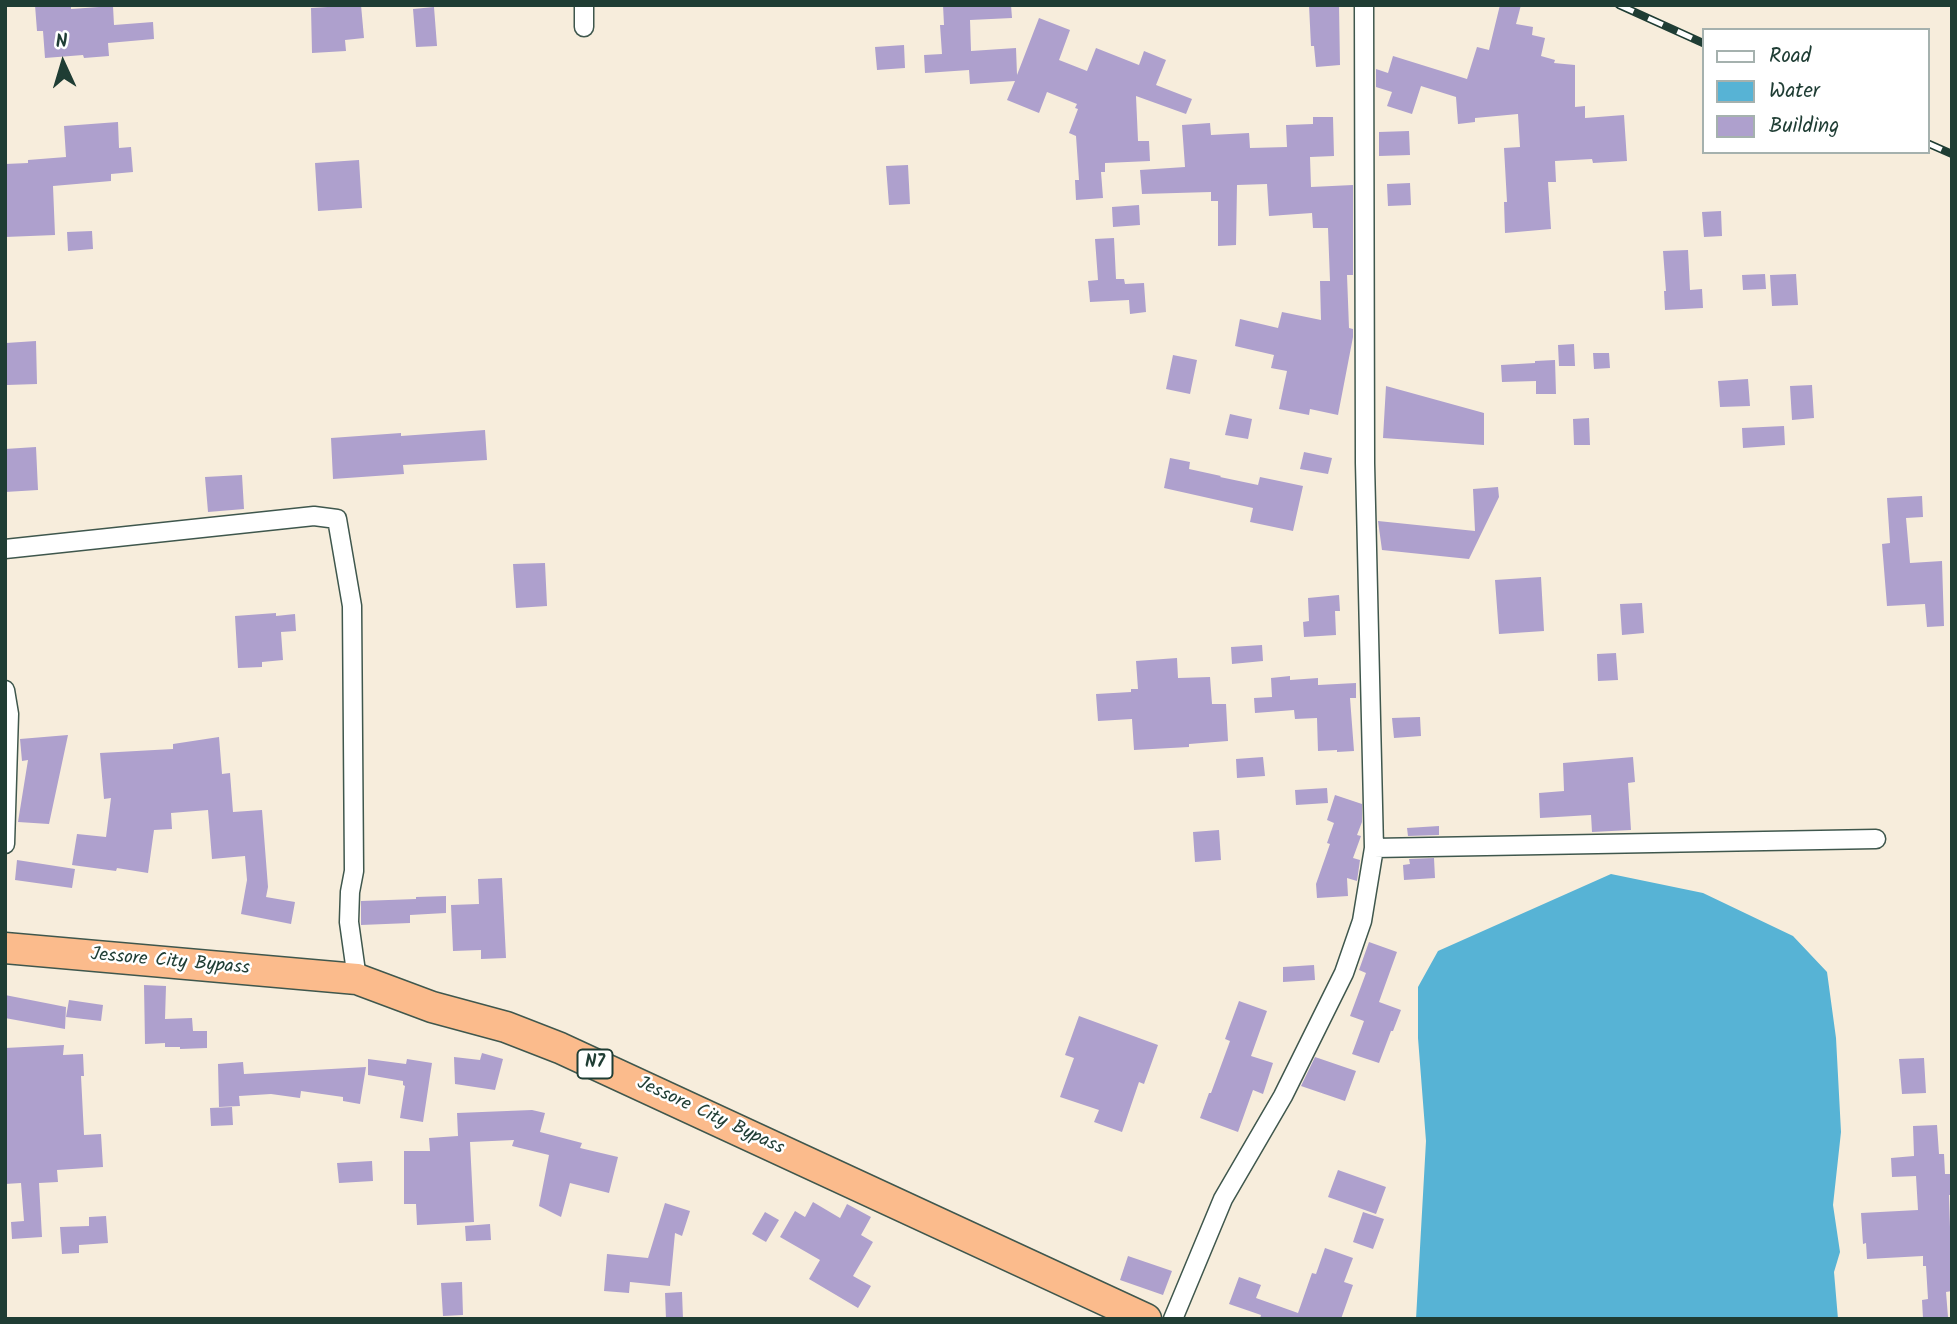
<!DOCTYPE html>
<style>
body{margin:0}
#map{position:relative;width:1957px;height:1324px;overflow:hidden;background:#f7eddc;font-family:Kalam,sans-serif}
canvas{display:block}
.frame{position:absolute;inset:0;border:7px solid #1f3d34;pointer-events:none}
.legend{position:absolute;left:1702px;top:28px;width:228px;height:126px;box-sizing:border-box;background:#fff;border:2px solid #a5b1ae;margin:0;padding:9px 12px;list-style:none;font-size:21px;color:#1f3d34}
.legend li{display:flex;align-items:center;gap:14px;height:35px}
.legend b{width:35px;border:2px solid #a5b1ae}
.north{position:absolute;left:28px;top:28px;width:70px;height:70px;-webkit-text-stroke:5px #fff;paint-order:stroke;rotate:356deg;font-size:19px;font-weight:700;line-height:28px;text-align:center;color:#1f3d34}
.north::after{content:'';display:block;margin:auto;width:24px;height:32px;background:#1f3d34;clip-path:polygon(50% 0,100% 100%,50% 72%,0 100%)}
</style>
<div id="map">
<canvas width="1957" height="1324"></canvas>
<div class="frame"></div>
<ul class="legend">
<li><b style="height:9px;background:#fff"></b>Road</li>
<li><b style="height:19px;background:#57b3d5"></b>Water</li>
<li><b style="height:19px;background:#aea0cd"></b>Building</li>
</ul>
<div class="north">N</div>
</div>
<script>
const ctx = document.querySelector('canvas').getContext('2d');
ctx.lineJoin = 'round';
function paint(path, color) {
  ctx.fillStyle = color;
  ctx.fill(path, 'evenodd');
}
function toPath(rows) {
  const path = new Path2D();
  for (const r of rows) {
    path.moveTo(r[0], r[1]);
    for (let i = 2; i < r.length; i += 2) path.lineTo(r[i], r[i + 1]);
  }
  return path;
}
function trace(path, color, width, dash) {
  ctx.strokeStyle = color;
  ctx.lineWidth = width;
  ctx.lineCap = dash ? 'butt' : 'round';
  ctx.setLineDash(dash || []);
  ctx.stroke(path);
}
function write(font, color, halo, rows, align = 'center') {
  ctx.font = font + ' Kalam,sans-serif';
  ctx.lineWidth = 5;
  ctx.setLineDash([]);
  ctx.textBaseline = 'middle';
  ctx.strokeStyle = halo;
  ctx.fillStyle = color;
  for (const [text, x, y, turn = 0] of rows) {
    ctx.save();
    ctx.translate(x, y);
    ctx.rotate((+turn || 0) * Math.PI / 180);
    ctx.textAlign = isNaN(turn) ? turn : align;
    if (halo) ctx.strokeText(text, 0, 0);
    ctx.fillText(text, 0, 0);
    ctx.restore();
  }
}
paint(toPath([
 [1611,874,1703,893,1793,936,1827,972,1836,1038,1841,1132,1833,1205,1840,1252,1834,1272,1838,1319,1416,1319,1426,1141,1418,1038,1418,987,1438,951]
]), '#57b3d5');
paint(toPath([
 [35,5,71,5,71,9,113,6,114,25,153,22,154,39,108,43,109,56,84,58,83,55,45,58,43,31,37,31],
 [361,5,364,38,345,40,346,51,312,53,311,8],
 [943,5,1011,5,1012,18,970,20,971,51,1016,48,1017,75,1039,18,1070,30,1059,60,1087,71,1096,48,1139,65,1144,51,1166,60,1156,85,1192,99,1186,114,1136,96,1138,141,1149,141,1150,161,1105,163,1105,172,1101,172,1103,198,1076,200,1075,180,1079,180,1076,136,1069,133,1078,109,1075,108,1077,104,1047,92,1039,113,1007,100,1015,81,970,84,969,70,925,73,924,55,942,54,940,25,944,25],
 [1309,5,1339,5,1340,65,1316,67,1314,46,1311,46],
 [1500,5,1521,5,1516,24,1533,27,1532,35,1545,38,1541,56,1555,60,1554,63,1575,65,1575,107,1585,106,1585,118,1624,115,1627,161,1593,163,1592,159,1555,161,1556,182,1548,182,1551,229,1505,233,1504,202,1507,202,1504,148,1520,147,1518,114,1475,118,1475,122,1458,124,1456,97,1421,86,1412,114,1387,106,1392,92,1376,87,1376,69,1388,73,1393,56,1467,79,1477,47,1489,50],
 [434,7,437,46,416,47,413,9],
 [904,45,905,68,877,70,875,47],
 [1313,117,1333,117,1334,156,1310,157,1311,187,1353,185,1353,275,1347,275,1349,328,1353,329,1353,337,1338,415,1310,409,1309,415,1279,409,1287,371,1271,368,1274,355,1235,346,1240,319,1278,328,1282,312,1321,320,1320,281,1330,281,1328,228,1313,228,1312,213,1269,216,1267,184,1237,185,1236,245,1218,246,1218,201,1211,201,1211,192,1142,194,1140,170,1185,167,1182,125,1210,123,1211,135,1249,133,1250,148,1287,147,1286,125,1313,124],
 [118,122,119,148,131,147,133,172,111,174,111,181,53,186,55,235,5,237,5,164,28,163,28,160,66,157,64,126],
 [1409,131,1410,155,1379,156,1379,132],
 [359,160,362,208,318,211,315,163],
 [908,165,910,204,889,205,886,166],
 [1410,183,1411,205,1388,206,1387,184],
 [1139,205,1140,225,1113,227,1112,207],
 [1721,211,1722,236,1704,237,1702,212],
 [92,231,93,249,68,251,67,232],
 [1114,238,1116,279,1124,279,1125,284,1144,283,1146,312,1130,314,1129,300,1090,302,1088,281,1098,280,1095,239],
 [1688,250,1690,290,1702,289,1703,308,1665,310,1664,291,1666,291,1663,251],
 [1765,274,1766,289,1743,290,1742,275],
 [1796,274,1798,305,1772,306,1770,275],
 [36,341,37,384,7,385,6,343],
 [1574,344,1575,366,1559,366,1558,345],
 [1593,353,1609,353,1610,368,1594,369],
 [1173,355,1197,360,1190,394,1166,389],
 [1555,360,1556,394,1536,394,1536,381,1502,382,1501,365,1535,363,1535,361],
 [1748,379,1750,406,1720,407,1718,381],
 [1812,385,1814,418,1792,420,1790,386],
 [1386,386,1484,413,1484,445,1383,438],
 [1230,414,1252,419,1248,439,1225,435],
 [1589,418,1590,445,1574,445,1573,419],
 [1784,426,1785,445,1743,448,1742,428],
 [485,430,487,460,403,465,404,474,333,479,331,438,401,433,401,436],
 [36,447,38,490,5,492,5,449],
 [1304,452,1332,458,1328,474,1300,469],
 [1170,458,1190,462,1189,469,1221,476,1220,477,1258,485,1260,477,1303,486,1293,531,1250,522,1253,508,1164,488],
 [242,475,244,509,208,512,205,477],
 [1498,487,1499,497,1469,559,1382,550,1378,521,1475,531,1473,489],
 [1922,496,1923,517,1906,518,1910,563,1942,561,1944,626,1927,627,1925,604,1887,606,1882,544,1890,543,1887,498],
 [545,563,547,606,516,608,513,564],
 [1541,577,1544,631,1499,634,1495,580],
 [1339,595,1340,611,1335,611,1336,635,1304,637,1303,622,1309,621,1308,598],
 [1642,603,1644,633,1622,635,1620,604],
 [276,613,276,616,295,614,296,631,281,632,283,660,262,662,262,667,238,668,235,616],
 [1262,645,1263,661,1232,664,1231,647],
 [1616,653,1618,680,1598,681,1597,654],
 [1177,658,1178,678,1210,677,1212,704,1226,704,1228,741,1189,744,1189,747,1134,750,1132,719,1098,721,1096,694,1131,692,1131,689,1138,689,1136,661],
 [1290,676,1290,680,1318,678,1318,685,1356,683,1356,698,1350,698,1354,751,1337,752,1337,750,1318,751,1317,718,1295,719,1294,710,1255,713,1254,698,1272,697,1271,678],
 [1420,717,1421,736,1394,738,1392,718],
 [68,735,49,824,18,822,28,760,22,761,20,739],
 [219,737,222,774,230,773,233,812,262,810,268,887,266,897,295,902,291,924,241,914,247,880,245,856,212,859,208,810,171,813,172,829,154,830,148,873,117,868,116,871,72,865,77,834,106,837,111,798,104,799,100,753,173,749,173,744],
 [1263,757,1265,776,1237,778,1236,759],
 [1633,757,1635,782,1628,783,1631,830,1592,832,1591,815,1540,818,1539,793,1564,791,1563,763],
 [1327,788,1328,803,1296,805,1295,790],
 [1335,795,1362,804,1362,822,1357,835,1361,836,1353,858,1360,860,1357,881,1347,878,1348,896,1317,898,1316,884,1330,844,1327,843,1334,823,1327,820],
 [1439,826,1439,835,1408,836,1407,828],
 [1219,830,1221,860,1195,862,1193,832],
 [1434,858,1435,878,1404,880,1403,865,1410,864,1409,859],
 [17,860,75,869,72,888,15,880],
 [502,878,506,958,481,959,481,950,453,951,451,905,479,904,478,879],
 [446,896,446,913,410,915,410,923,361,925,361,901,416,899,416,897],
 [1369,942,1397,952,1379,1002,1401,1010,1393,1031,1391,1031,1379,1063,1352,1054,1364,1021,1350,1016,1366,973,1359,970],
 [1314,965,1315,980,1283,982,1283,967],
 [144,985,166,986,165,1019,192,1018,193,1031,207,1031,207,1048,180,1049,180,1047,165,1047,165,1043,145,1044],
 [5,995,66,1007,65,1029,5,1018],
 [69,1000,103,1005,101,1021,66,1017],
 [1239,1001,1267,1011,1251,1056,1273,1063,1263,1094,1253,1090,1238,1132,1200,1118,1209,1093,1211,1093,1230,1041,1225,1039],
 [1079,1016,1158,1045,1144,1084,1139,1082,1122,1132,1094,1122,1099,1110,1060,1097,1074,1058,1065,1055],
 [64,1045,63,1055,83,1054,84,1076,81,1076,84,1135,101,1134,103,1167,57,1170,58,1182,39,1183,42,1237,12,1239,11,1222,24,1221,21,1183,5,1184,5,1048],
 [482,1053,503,1059,495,1090,455,1084,454,1057,480,1060],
 [1315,1057,1356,1071,1345,1101,1301,1086],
 [1924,1058,1926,1093,1902,1094,1899,1059],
 [368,1059,406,1064,407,1059,432,1063,423,1122,400,1118,405,1086,403,1085,403,1081,368,1075],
 [243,1062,244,1074,366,1067,360,1104,343,1101,343,1097,301,1091,300,1098,271,1094,239,1096,240,1106,219,1107,218,1064],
 [232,1107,233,1125,211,1126,210,1108],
 [532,1110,545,1113,540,1132,582,1143,580,1148,618,1157,609,1193,570,1183,561,1217,539,1206,549,1155,512,1146,514,1140,470,1142,474,1222,417,1225,416,1204,404,1204,404,1151,430,1151,429,1138,458,1136,457,1113],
 [1937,1125,1939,1154,1944,1154,1945,1174,1952,1174,1952,1195,1949,1195,1952,1291,1946,1292,1948,1317,1923,1318,1922,1300,1928,1299,1926,1266,1923,1266,1923,1256,1867,1259,1866,1243,1863,1244,1861,1213,1918,1210,1916,1176,1892,1177,1891,1158,1914,1156,1913,1126],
 [372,1161,373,1181,339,1183,337,1163],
 [1338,1170,1386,1187,1376,1214,1328,1197],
 [813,1202,840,1218,847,1204,871,1217,861,1235,873,1242,853,1276,871,1286,858,1308,809,1279,820,1260,780,1237,795,1211,805,1217],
 [665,1203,690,1211,682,1236,675,1233,670,1286,630,1282,629,1293,604,1291,607,1254,648,1258],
 [765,1212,779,1220,766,1242,752,1234],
 [1363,1212,1384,1219,1373,1249,1353,1242],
 [106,1216,108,1243,79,1245,79,1253,62,1254,60,1227,89,1226,89,1217],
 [490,1224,491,1240,466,1241,465,1226],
 [1325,1248,1353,1258,1344,1282,1353,1285,1341,1319,1260,1319,1261,1315,1229,1304,1239,1277,1261,1285,1256,1298,1298,1313,1312,1273,1316,1274],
 [1128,1256,1172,1271,1163,1295,1120,1280],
 [462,1282,463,1315,443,1316,441,1283],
 [682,1292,683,1319,666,1319,665,1293]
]), '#aea0cd');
const minor = toPath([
 [584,5,584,27],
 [1364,5,1365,463,1374,848,1876,839],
 [5,549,314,516,337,519,352,606,354,871,350,892,349,922,357,979],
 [5,690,9,714,5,844],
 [1173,1319,1223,1199,1283,1096,1344,973,1362,921,1374,848]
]);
const trunk = toPath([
 [5,948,357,979,432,1007,506,1027,560,1048,1146,1319]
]);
trace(minor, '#3f574d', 21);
trace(trunk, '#3f574d', 33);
trace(minor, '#fff', 18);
trace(trunk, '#fbbb8c', 30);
const rail = toPath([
 [1619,5,1703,43],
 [1927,143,1952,154]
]);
trace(rail, '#1f3d34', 8);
trace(rail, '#fff', 5, [16]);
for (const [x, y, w] of [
 [595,1064,35]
]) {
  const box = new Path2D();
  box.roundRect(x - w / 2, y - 14.5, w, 29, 5);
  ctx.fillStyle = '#fff';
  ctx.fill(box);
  trace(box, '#1f3d34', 2);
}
write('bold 18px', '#1f3d34', null, [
 ["N7",595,1064]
]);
write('19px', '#1f3d34', '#fff', [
 ["Jessore City Bypass",170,963,5],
 ["Jessore City Bypass",710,1117,25]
]);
</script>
